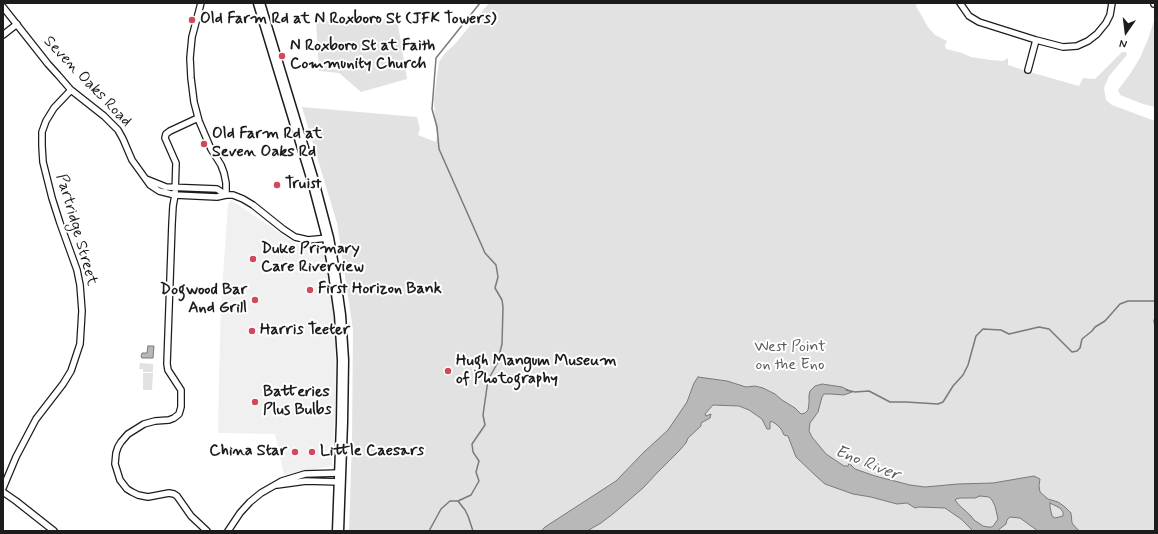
<!DOCTYPE html>
<style>
body{margin:0}
#map{position:relative;width:1158px;height:534px;overflow:hidden;background:#fff;font-family:Mynerve,sans-serif}
canvas{display:block}
.frame{position:absolute;inset:0;border:4px solid #1c1c1c;pointer-events:none}
.north{position:absolute;left:1106px;top:12px;width:40px;height:40px;-webkit-text-stroke:3px #fff;paint-order:stroke;rotate:194deg;font-size:11px;font-weight:700;line-height:16px;text-align:center;color:#1c1c1c}
.north::after{content:'';display:block;margin:auto;width:14px;height:18px;background:#1c1c1c;clip-path:polygon(50% 0,100% 100%,50% 72%,0 100%)}
</style>
<div id="map">
<canvas width="1158" height="534"></canvas>
<div class="frame"></div>
<div class="north">N</div>
</div>
<script>
const ctx = document.querySelector('canvas').getContext('2d');
ctx.lineJoin = 'round';
function paint(path, color) {
  ctx.fillStyle = color;
  ctx.fill(path, 'evenodd');
}
function toPath(rows) {
  const path = new Path2D();
  for (const r of rows) {
    path.moveTo(r[0], r[1]);
    for (let i = 2; i < r.length; i += 2) path.lineTo(r[i], r[i + 1]);
  }
  return path;
}
function trace(path, color, width, dash) {
  ctx.strokeStyle = color;
  ctx.lineWidth = width;
  ctx.lineCap = dash ? 'butt' : 'round';
  ctx.setLineDash(dash || []);
  ctx.stroke(path);
}
function write(font, color, halo, rows, align = 'center') {
  ctx.font = font + ' Mynerve,sans-serif';
  ctx.lineWidth = 4;
  ctx.setLineDash([]);
  ctx.textBaseline = 'middle';
  ctx.strokeStyle = halo;
  ctx.fillStyle = color;
  for (const [text, x, y, turn = 0] of rows) {
    ctx.save();
    ctx.translate(x, y);
    ctx.rotate((+turn || 0) * Math.PI / 180);
    ctx.textAlign = isNaN(turn) ? turn : align;
    if (halo) ctx.strokeText(text, 0, 0);
    ctx.fillText(text, 0, 0);
    ctx.restore();
  }
}
paint(toPath([
 [231,200,296,244,320,246,325,250,335,328,336,395,332,466,284,475,275,434,218,433,219,376,221,303,228,205]
]), '#f0f0f0');
paint(toPath([
 [489,3,917,3,916,6,928,27,935,35,947,41,945,45,946,49,962,53,971,57,991,60,1003,61,1008,58,1008,65,1026,71,1079,86,1083,78,1095,79,1122,52,1126,52,1127,55,1109,76,1104,88,1106,100,1112,105,1155,121,1155,531,349,531,352,440,353,330,337,223,302,107,417,117,420,129,418,135,436,142,437,135,435,123,434,98,439,62,445,53,454,45],
 [1155,18,1155,107,1143,104,1120,95,1118,90,1130,74,1140,58,1148,39],
 [397,19,407,79,361,92,339,73,319,71,316,21],
 [140,363,153,364,153,372,143,372,143,369,139,369],
 [143,373,153,373,152,390,143,390]
]), '#e2e2e2');
const water = toPath([
 [148,346,154,346,153,358,142,358,141,357,142,353,147,353,148,346],
 [698,377,727,381,746,387,755,386,763,388,775,394,782,400,795,408,801,414,805,413,808,410,809,403,809,395,810,391,815,386,822,384,842,387,852,392,844,395,831,394,824,394,822,397,818,412,810,423,809,431,812,437,826,454,844,466,848,466,849,463,855,469,875,476,910,485,925,487,958,484,993,483,1034,476,1040,479,1039,486,1040,492,1048,499,1058,502,1065,507,1071,513,1072,523,1077,529,1080,531,1038,531,1020,518,1010,517,1007,520,1006,524,997,531,973,531,961,519,945,508,919,507,915,508,907,503,897,504,871,497,853,494,825,484,817,477,796,457,788,436,784,435,781,429,776,424,771,421,770,423,770,429,767,429,762,419,749,410,739,406,713,405,705,414,706,416,711,414,710,418,701,423,701,426,688,438,686,443,679,451,657,473,643,488,614,513,601,523,587,531,541,531,545,527,616,481,644,452,668,430,687,402,694,383,698,377],
 [980,496,989,497,992,500,995,506,998,519,994,525,992,527,988,527,983,526,974,520,971,516,959,505,955,500,956,499,960,498,975,498,980,496],
 [1050,503,1060,508,1063,512,1063,516,1055,518,1052,516,1050,507,1050,503]
]);
paint(water, '#b8b8b8');
trace(water, '#7a7a7a', 1);
trace(toPath([
 [1155,318,1154,321,1155,325],
 [846,390,855,392,869,391,890,402,906,402,938,404,943,402,953,386,963,375,968,365,976,336,983,329,1001,330,1009,334,1039,327,1049,329,1072,352,1077,351,1080,348,1082,339,1092,331,1095,327,1105,321,1120,304,1128,301,1155,301],
 [458,501,465,510,468,516,473,531],
 [429,531,441,509,450,501,458,501,471,495,479,481,476,472,479,461,473,452,472,444,485,425,483,415,488,380,497,364,502,344,503,307,502,300,495,288,498,277,496,265,485,253,439,149,437,127,432,109,436,58,480,3]
]), '#7a7a7a', 1.5);
const street = toPath([
 [201,3,192,37,190,58,191,78,194,102,199,121,211,149,221,165,224,173,226,183,226,195],
 [960,3,969,16,979,22,1036,40,1063,47,1077,46,1088,41,1097,34,1106,23,1110,15,1112,3],
 [1154,4,1154,3],
 [3,7,48,64,58,75,71,90,104,116,118,130,123,139,132,160,150,185,159,191,175,195,217,197,226,195,233,195,243,199,253,205,283,229,295,237,308,240,328,238],
 [3,35,17,24],
 [1028,70,1036,40],
 [198,118,170,131,166,134,165,138,176,163,175,195,173,206,172,224,167,364,168,370,181,390,181,407,179,414,174,418,169,420,155,421,144,424,128,434,121,442,118,447,116,453,115,464,120,480,127,489,132,492,138,495,148,497,169,493,174,494,177,496,191,516,207,531],
 [146,179,166,187,217,189,226,195],
 [277,485,306,481,340,482],
 [3,488,16,457,36,419,63,384,71,371,80,344,82,311,80,285,77,270,60,223,52,198,43,162,42,146,42,132,46,121,54,108,71,90],
 [3,492,16,501,54,531],
 [228,531,240,513,250,502,261,493,282,481,305,474,340,473]
]);
const highway = toPath([
 [259,3,313,181,328,238,333,266,340,315,343,360,342,422,338,531]
]);
trace(street, '#1c1c1c', 8);
trace(highway, '#1c1c1c', 13);
trace(street, '#fff', 5.5);
trace(highway, '#fff', 10);
for (const [x, y, r, color] of [
 [192,20,4,"#d1495b"],
 [282,56,4,"#d1495b"],
 [204,144,4,"#d1495b"],
 [277,185,4,"#d1495b"],
 [253,259,4,"#d1495b"],
 [310,290,4,"#d1495b"],
 [255,300,4,"#d1495b"],
 [252,331,4,"#d1495b"],
 [448,371,4,"#d1495b"],
 [255,402,4,"#d1495b"],
 [295,452,4,"#d1495b"],
 [312,452,4,"#d1495b"]
]) {
  const dot = new Path2D();
  dot.arc(x, y, r, 0, 2 * Math.PI);
  ctx.fillStyle = color;
  ctx.fill(dot);
  trace(dot, '#fff', 1.5);
}
write('bold 16px', '#1c1c1c', '#fff', [
 ["Old Farm Rd at N Roxboro St (JFK Towers)",200,20],
 ["N Roxboro St at Faith",290,47],
 ["Community Church",290,65],
 ["Old Farm Rd at",212,135],
 ["Seven Oaks Rd",212,153],
 ["Truist",285,185],
 ["Duke Primary",261,250],
 ["Care Riverview",261,268],
 ["First Horizon Bank",318,290],
 ["Dogwood Bar",247,291,"right"],
 ["And Grill",247,309,"right"],
 ["Harris Teeter",260,331],
 ["Hugh Mangum Museum",456,362],
 ["of Photography",456,380],
 ["Batteries",263,393],
 ["Plus Bulbs",263,411],
 ["China Star",287,452,"right"],
 ["Little Caesars",320,452]
], 'left');
write('16px', '#1c1c1c', '#fff', [
 ["Seven Oaks Road",87,82,46],
 ["Partridge Street",76,230,74]
]);
write('16px', '#575757', '#fff', [
 ["West Point",790,348],
 ["on the Eno",790,366]
]);
write('italic 17px', '#5a5a5a', '#fff', [
 ["Eno River",867,464,22]
]);
</script>
